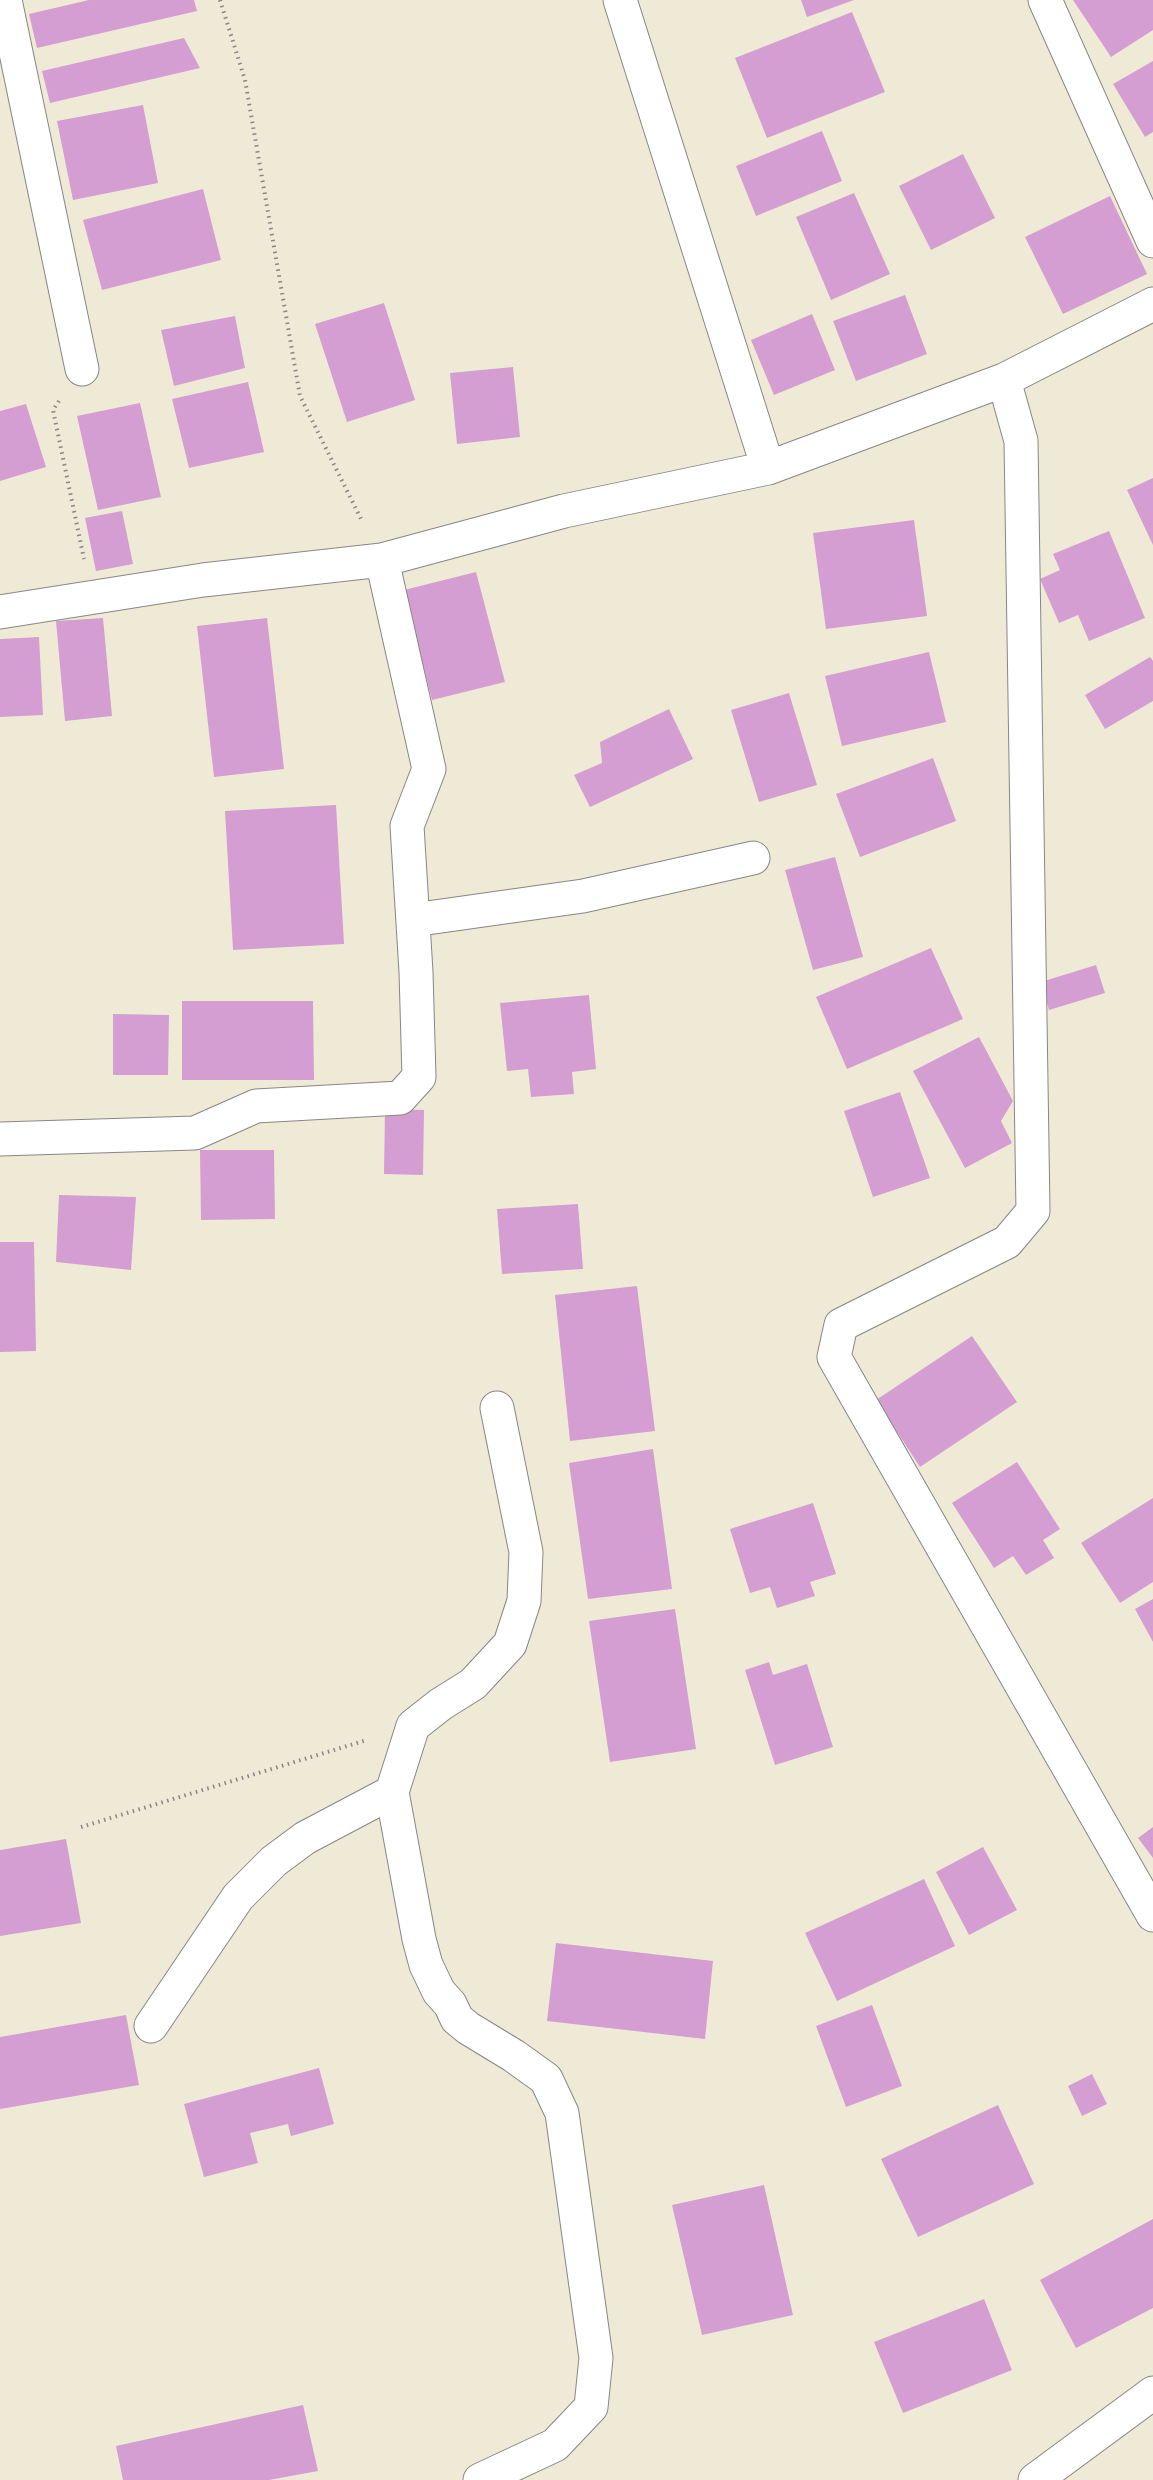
<!DOCTYPE html>
<style>
body{margin:0}
canvas{display:block;background:#efead5}
</style>
<canvas width="1153" height="2480"></canvas>
<script>
const ctx = document.querySelector('canvas').getContext('2d');
ctx.lineJoin = 'round';
function paint(path, color) {
  ctx.fillStyle = color;
  ctx.fill(path, 'evenodd');
}
function toPath(rows) {
  const path = new Path2D();
  for (const r of rows) {
    path.moveTo(r[0], r[1]);
    for (let i = 2; i < r.length; i += 2) path.lineTo(r[i], r[i + 1]);
  }
  return path;
}
function trace(path, color, width, dash) {
  ctx.strokeStyle = color;
  ctx.lineWidth = width;
  ctx.lineCap = dash ? 'butt' : 'round';
  ctx.setLineDash(dash || []);
  ctx.stroke(path);
}
paint(toPath([
 [89,0,194,0,197,11,37,48,29,14],
 [801,0,854,0,807,17],
 [1073,0,1153,0,1153,30,1111,57],
 [852,12,885,92,767,138,735,58],
 [184,38,200,68,50,103,42,71],
 [1153,61,1153,132,1145,137,1113,84],
 [143,105,158,183,73,200,57,121],
 [822,131,842,181,756,216,736,166],
 [963,154,995,218,931,250,899,186],
 [203,189,221,260,102,290,83,220],
 [854,193,890,274,831,300,796,217],
 [1110,196,1147,274,1063,314,1025,237],
 [905,295,927,354,856,381,833,321],
 [384,303,415,400,347,422,315,324],
 [812,314,835,370,774,395,751,340],
 [235,316,245,368,174,386,161,330],
 [513,367,520,437,457,444,450,373],
 [248,382,264,452,189,468,172,399],
 [140,403,161,497,98,510,77,416],
 [26,404,46,467,0,481,0,411],
 [1153,478,1153,545,1127,490],
 [122,511,133,564,96,571,85,518],
 [914,520,927,616,826,629,813,533],
 [1109,531,1145,618,1089,641,1078,615,1059,623,1040,579,1060,570,1053,554],
 [476,572,505,682,432,700,404,590],
 [103,618,112,716,65,721,56,621],
 [267,618,284,769,214,777,197,626],
 [39,637,43,715,0,717,0,639],
 [929,652,946,722,842,746,825,676],
 [1150,657,1153,661,1153,701,1105,729,1085,695],
 [789,693,817,785,759,802,731,710],
 [669,709,693,759,590,807,574,775,602,763,600,742],
 [933,758,956,821,860,857,836,794],
 [336,805,344,944,233,950,225,811],
 [835,857,863,957,813,970,785,870],
 [931,948,963,1019,847,1069,816,997],
 [1096,965,1105,993,1049,1010,1041,982],
 [589,995,596,1069,572,1072,574,1094,531,1097,528,1069,507,1071,500,1003],
 [182,1001,313,1001,314,1080,182,1080],
 [113,1014,169,1015,168,1075,113,1075],
 [979,1037,1013,1101,1001,1121,1012,1143,965,1168,913,1071],
 [900,1092,930,1178,873,1197,844,1111],
 [385,1109,424,1110,423,1175,384,1174],
 [200,1150,274,1150,275,1219,201,1220],
 [59,1195,136,1197,131,1270,56,1262],
 [578,1204,583,1269,502,1274,497,1209],
 [0,1242,34,1242,36,1351,0,1352],
 [637,1286,655,1431,570,1441,555,1295],
 [972,1336,1017,1402,920,1467,876,1400],
 [653,1449,672,1589,588,1599,569,1463],
 [1017,1462,1060,1529,1043,1540,1054,1558,1026,1575,1013,1556,994,1568,952,1503],
 [1153,1498,1153,1582,1120,1603,1081,1543],
 [813,1503,836,1574,810,1582,815,1596,777,1608,770,1587,750,1593,730,1529],
 [1153,1599,1153,1642,1135,1609],
 [675,1609,696,1749,610,1762,589,1621],
 [769,1662,773,1675,807,1664,833,1747,775,1765,745,1670],
 [1153,1827,1153,1858,1138,1838],
 [66,1839,81,1923,0,1936,0,1850],
 [983,1847,1017,1910,969,1935,936,1872],
 [924,1879,955,1946,837,2001,805,1933],
 [556,1943,713,1961,705,2039,547,2021],
 [872,2005,902,2086,846,2107,816,2026],
 [126,2015,139,2085,0,2109,0,2037],
 [319,2068,334,2124,291,2136,288,2124,250,2133,258,2163,204,2177,184,2104],
 [1092,2074,1107,2104,1082,2116,1068,2086],
 [998,2105,1034,2184,918,2237,881,2159],
 [764,2185,793,2315,702,2335,672,2205],
 [1153,2219,1153,2308,1076,2348,1040,2280],
 [984,2299,1012,2370,903,2413,874,2342],
 [303,2405,318,2471,269,2480,123,2480,116,2446]
]), '#d59ed2');
const minor = toPath([
 [5,0,82,369],
 [620,0,768,468],
 [1045,0,1153,241],
 [1004,380,1021,441,1033,1211,1007,1242,841,1325,834,1357,1153,1915],
 [0,612,203,580,382,560,564,511,768,468,1004,380,1153,304],
 [413,920,583,896,753,858],
 [0,1139,195,1133,256,1106,400,1098,419,1077,416,972,407,826,429,769,382,560],
 [151,2026,238,1897,274,1861,305,1838,392,1792],
 [480,2480,555,2445,591,2407,596,2358,562,2113,546,2079,514,2056,468,2028,457,2019,450,2004,439,1992,426,1965,419,1939,392,1792,413,1726,441,1704,473,1684,510,1644,524,1601,526,1552,497,1408],
 [1035,2480,1153,2393]
]);
trace(minor, '#888688', 35);
trace(toPath([
 [220,0,245,80,300,396,362,521],
 [59,401,53,410,84,559],
 [81,1827,367,1740]
]), '#888688', 4, [1.5, 4.5]);
trace(minor, '#fff', 33);
</script>
